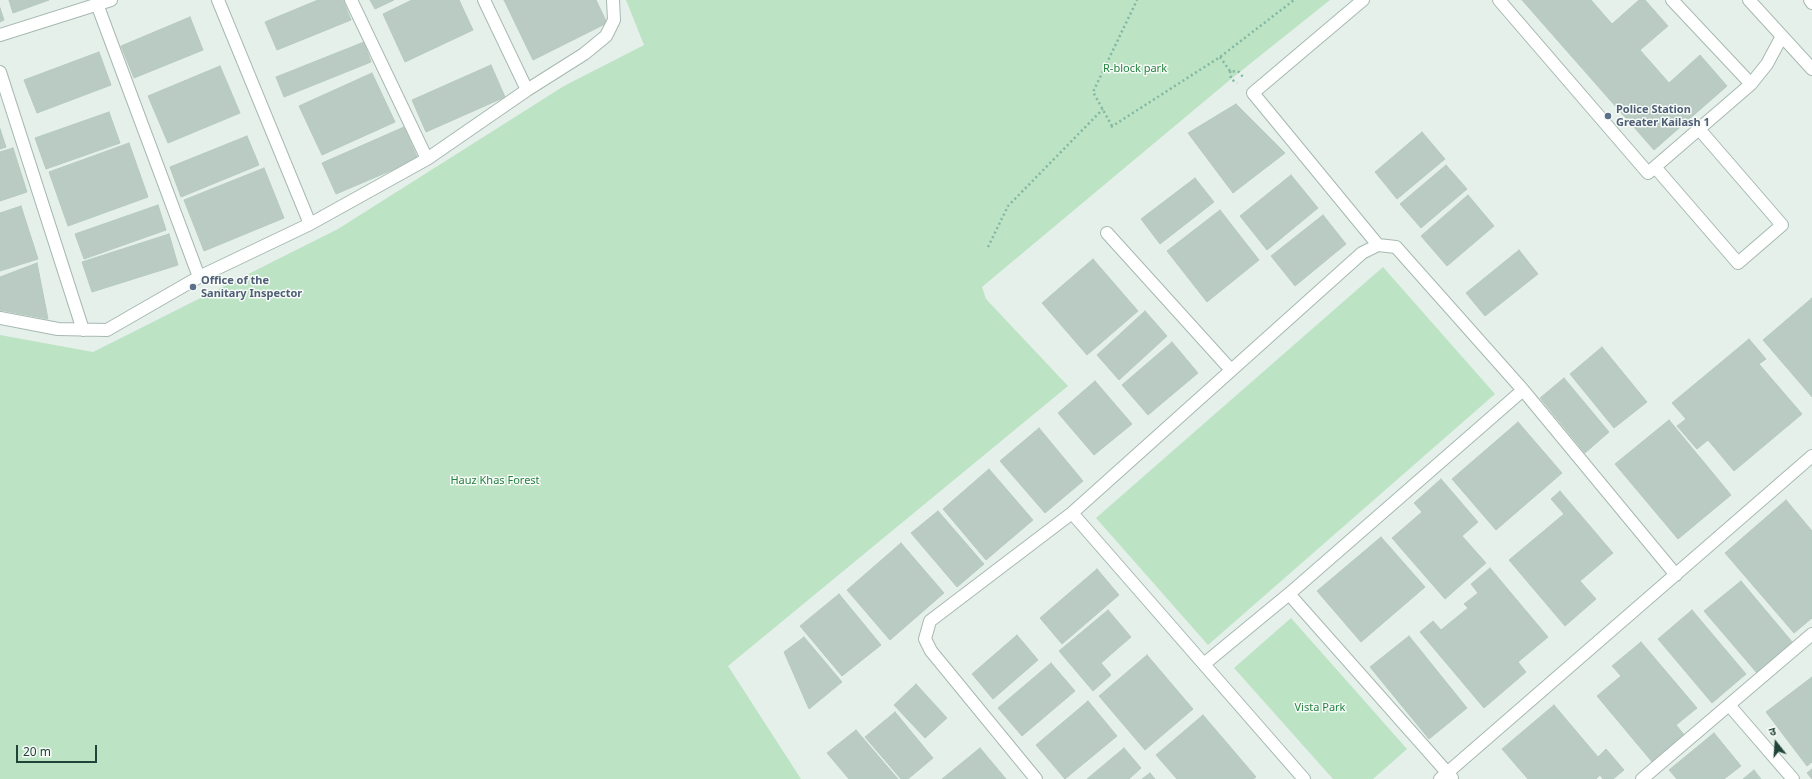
<!DOCTYPE html>
<meta charset="utf-8">
<style>
body{margin:0}
#map{position:relative;width:1812px;height:779px;overflow:hidden;background:#e5f0ea;font-family:"Noto Sans","Noto Sans Devanagari",sans-serif}
canvas{display:block}
.north{position:absolute;left:1756px;top:723px;width:40px;height:40px;-webkit-text-stroke:3px #f6fbf8;paint-order:stroke;rotate:343deg;font-size:11px;font-weight:700;line-height:16px;text-align:center;color:#214438}
.north::after{content:'';display:block;margin:auto;width:14px;height:18px;background:#214438;clip-path:polygon(50% 0,100% 100%,50% 72%,0 100%)}
.scale{position:absolute;left:16px;top:745px;width:81px;height:18px;box-sizing:border-box;border:2px solid #214438;border-top:0;padding-left:5px;font-size:12px;line-height:14px;white-space:nowrap;color:#214438;-webkit-text-stroke:3px #f6fbf8;paint-order:stroke}
</style>
<div id="map">
<canvas width="1812" height="779"></canvas>
<div class="north">उ</div>
<div class="scale">20 m</div>
</div>
<script>
const ctx = document.querySelector('canvas').getContext('2d');
ctx.lineJoin = 'round';
function paint(path, color) {
  ctx.fillStyle = color;
  ctx.fill(path, 'evenodd');
}
function toPath(rows) {
  const path = new Path2D();
  for (const r of rows) {
    path.moveTo(r[0], r[1]);
    for (let i = 2; i < r.length; i += 2) path.lineTo(r[i], r[i + 1]);
  }
  return path;
}
function trace(path, color, width, dash) {
  ctx.strokeStyle = color;
  ctx.lineWidth = width;
  ctx.lineCap = dash ? 'butt' : 'round';
  ctx.setLineDash(dash || []);
  ctx.stroke(path);
}
function write(font, color, halo, rows, align = 'center') {
  ctx.font = font + ' "Noto Sans",sans-serif';
  ctx.lineWidth = 3;
  ctx.setLineDash([]);
  ctx.textBaseline = 'middle';
  ctx.strokeStyle = halo;
  ctx.fillStyle = color;
  for (const [text, x, y, turn = 0] of rows) {
    ctx.save();
    ctx.translate(x, y);
    ctx.rotate((+turn || 0) * Math.PI / 180);
    ctx.textAlign = isNaN(turn) ? turn : align;
    if (halo) ctx.strokeText(text, 0, 0);
    ctx.fillText(text, 0, 0);
    ctx.restore();
  }
}
paint(toPath([
 [626,0,1330,0,1231,79,982,287,986,299,1068,386,728,666,801,779,0,779,0,335,93,352,338,229,564,86,644,45],
 [1383,267,1495,394,1208,645,1096,518],
 [1291,618,1407,749,1373,779,1333,779,1234,668]
]), '#bce3c3');
const building = toPath([
 [9,0,49,0,13,13,9,0],
 [318,0,343,0,351,20,277,50,265,22,318,0],
 [370,0,394,0,375,9,370,0],
 [412,0,459,0,473,30,405,62,383,14,412,0],
 [504,0,596,0,607,23,533,60,504,0],
 [1522,0,1591,0,1612,24,1639,0,1645,0,1668,26,1640,50,1669,83,1700,55,1727,86,1654,150,1522,0],
 [0,8,4,20,0,22,0,8],
 [190,17,203,50,134,78,121,46,190,17],
 [364,42,371,62,284,97,276,77,364,42],
 [99,52,111,85,37,113,24,80,99,52],
 [491,65,505,97,426,132,412,100,491,65],
 [220,66,240,113,168,143,148,96,220,66],
 [372,73,395,122,322,155,299,106,372,73],
 [1236,104,1285,153,1233,193,1188,133,1236,104],
 [109,112,120,143,46,169,35,138,109,112],
 [404,127,418,159,336,194,322,163,404,127],
 [0,129,6,147,0,149,0,129],
 [1422,132,1445,159,1397,199,1375,172,1422,132],
 [247,136,259,165,181,197,170,167,247,136],
 [129,143,148,197,68,226,49,172,129,143],
 [13,148,27,192,0,201,0,152,13,148],
 [1446,165,1467,189,1421,228,1400,204,1446,165],
 [264,168,284,218,204,251,184,200,264,168],
 [1291,175,1318,208,1267,250,1240,216,1291,175],
 [1195,178,1214,202,1160,244,1141,219,1195,178],
 [1468,195,1494,226,1447,266,1421,236,1468,195],
 [158,205,166,230,84,259,75,234,158,205],
 [21,206,38,259,0,271,0,213,21,206],
 [1220,210,1259,260,1207,302,1167,251,1220,210],
 [1323,215,1346,244,1295,286,1271,256,1323,215],
 [169,234,178,265,92,292,82,262,169,234],
 [1519,250,1538,274,1485,316,1466,293,1519,250],
 [1093,259,1138,311,1087,355,1042,303,1093,259],
 [37,263,48,319,0,310,0,277,37,263],
 [1812,298,1812,397,1763,340,1812,298],
 [1145,311,1167,336,1119,380,1097,355,1145,311],
 [1749,339,1766,359,1759,364,1802,414,1734,471,1708,440,1697,449,1677,426,1686,419,1672,403,1749,339],
 [1172,342,1198,373,1148,415,1122,385,1172,342],
 [1602,347,1647,402,1614,428,1570,374,1602,347],
 [1564,378,1609,432,1585,453,1540,398,1564,378],
 [1095,381,1132,424,1094,455,1058,413,1095,381],
 [1669,420,1731,495,1678,539,1615,464,1669,420],
 [1518,422,1562,473,1496,530,1452,479,1518,422],
 [1039,428,1083,481,1045,513,1000,461,1039,428],
 [989,469,1033,520,986,560,943,509,989,469],
 [1441,479,1478,522,1462,536,1486,563,1445,599,1392,538,1422,512,1414,503,1441,479],
 [1560,491,1613,553,1580,581,1596,599,1565,626,1509,560,1564,514,1551,499,1560,491],
 [1786,500,1812,531,1812,618,1794,633,1725,553,1786,500],
 [938,511,984,564,957,587,911,533,938,511],
 [1381,537,1425,587,1361,642,1317,591,1381,537],
 [901,543,944,593,890,640,847,590,901,543],
 [1490,568,1548,637,1518,662,1526,672,1484,708,1420,632,1433,621,1441,630,1468,608,1464,604,1478,593,1471,584,1490,568],
 [1097,569,1119,595,1062,644,1040,618,1097,569],
 [1741,581,1793,643,1757,673,1704,611,1741,581],
 [839,594,881,645,842,676,800,626,839,594],
 [1108,610,1131,637,1101,663,1111,675,1093,691,1059,651,1108,610],
 [1692,610,1746,674,1712,703,1658,639,1692,610],
 [1017,635,1038,660,993,699,972,674,1017,635],
 [1409,636,1467,708,1429,739,1370,667,1409,636],
 [804,637,842,682,809,709,784,652,804,637],
 [1641,642,1697,708,1676,725,1686,737,1653,763,1597,696,1621,676,1612,666,1641,642],
 [1147,655,1193,709,1145,750,1099,696,1147,655],
 [1051,663,1075,691,1022,736,998,708,1051,663],
 [1812,677,1812,762,1807,766,1766,712,1812,677],
 [916,684,947,718,925,738,894,705,916,684],
 [1088,701,1117,736,1065,779,1036,745,1088,701],
 [1554,705,1598,757,1606,749,1624,770,1613,779,1603,779,1600,775,1596,779,1528,779,1502,749,1554,705],
 [895,712,933,758,908,779,901,779,865,737,895,712],
 [1203,715,1256,777,1253,779,1177,779,1156,755,1203,715],
 [856,730,898,779,849,779,827,753,856,730],
 [1714,733,1741,766,1724,779,1677,779,1669,770,1714,733],
 [980,748,1006,779,942,779,980,748],
 [1124,748,1141,768,1129,779,1087,779,1124,748],
 [1812,769,1812,779,1807,773,1812,769],
 [1754,770,1761,779,1743,779,1754,770],
 [1150,773,1155,779,1142,779,1150,773]
]);
paint(building, '#bacbc3');
trace(building, '#b6cac0', 1);
const minor = toPath([
 [218,0,310,224],
 [351,0,427,159],
 [484,0,527,90],
 [1363,0,1253,93,1378,245],
 [1499,0,1648,173,1751,84,1672,0],
 [1749,0,1812,69],
 [1810,0,1812,3],
 [97,4,199,277],
 [0,35,111,0],
 [0,72,83,330],
 [1751,84,1767,64,1782,36],
 [1655,167,1738,263,1782,225,1699,129],
 [1107,233,1231,370],
 [0,318,58,329,107,330,199,277,310,224,427,159,527,90,584,54,606,36,614,20,613,0],
 [1072,513,1304,779],
 [1289,594,1452,778],
 [1204,664,1289,594,1523,390,1676,575],
 [1729,705,1793,779],
 [1036,779,931,651,925,639,930,621,1072,513,1362,253,1378,245,1396,247,1523,390],
 [1440,779,1812,456],
 [1642,779,1812,634]
]);
trace(minor, '#a6b9b1', 14);
trace(toPath([
 [1220,57,1230,71,1239,72,1243,77],
 [1230,71,1231,79,1237,83],
 [1112,126,1093,92,1137,0],
 [1111,127,1220,57,1294,0],
 [988,247,1008,206,1103,109]
]), '#82b7a2', 2.5, [2, 3]);
trace(minor, '#fff', 12);
for (const [x, y, r, color] of [
 [1608,116,4,"#5c6f8a"],
 [193,287,4,"#5c6f8a"]
]) {
  const dot = new Path2D();
  dot.arc(x, y, r, 0, 2 * Math.PI);
  ctx.fillStyle = color;
  ctx.fill(dot);
  trace(dot, '#f6fbf8', 1.5);
}
write('11px', '#278041', '#f6fbf8', [
 ["R-block park",1135,69],
 ["Hauz Khas Forest",495,481],
 ["Vista Park",1320,708]
]);
write('bold 11px', '#4e5e75', '#f6fbf8', [
 ["Police Station",1616,110],
 ["Greater Kailash 1",1616,123],
 ["Office of the",201,281],
 ["Sanitary Inspector",201,294]
], 'left');
</script>
